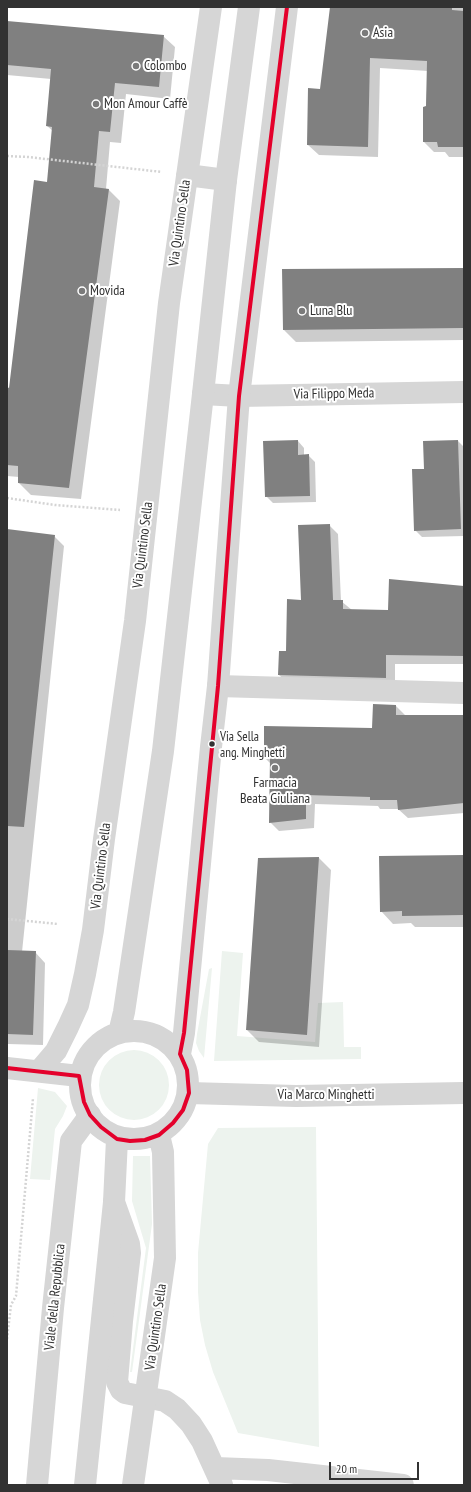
<!DOCTYPE html>
<meta charset="utf-8">
<style>
body{margin:0}
#map{position:relative;width:471px;height:1492px;overflow:hidden;background:#fff;font-family:"PT Sans Narrow",sans-serif}
canvas{display:block}
.frame{position:absolute;inset:0;border:8px solid #323232;pointer-events:none}
.scale{position:absolute;left:329px;top:1462px;width:90px;height:18px;box-sizing:border-box;border:2px solid #323232;border-top:0;padding-left:5px;font-size:12px;line-height:14px;white-space:nowrap;color:#323232;-webkit-text-stroke:3px #fff;paint-order:stroke}
</style>
<div id="map">
<canvas width="471" height="1492"></canvas>
<div class="frame"></div>
<div class="scale">20 m</div>
</div>
<script>
const ctx = document.querySelector('canvas').getContext('2d');
ctx.lineJoin = 'round';
function paint(path, color) {
  ctx.fillStyle = color;
  ctx.fill(path, 'evenodd');
}
function toPath(rows) {
  const path = new Path2D();
  for (const r of rows) {
    if (r.length === 3) {
      path.moveTo(r[0] + r[2], r[1]);
      path.arc(r[0], r[1], r[2], 0, 2 * Math.PI);
      continue;
    }
    path.moveTo(r[0], r[1]);
    for (let i = 2; i < r.length; i += 2) path.lineTo(r[i], r[i + 1]);
  }
  return path;
}
function trace(path, color, width, dash) {
  ctx.strokeStyle = color;
  ctx.lineWidth = width;
  ctx.lineCap = dash ? 'butt' : 'round';
  ctx.setLineDash(dash || []);
  ctx.stroke(path);
}
function write(font, color, halo, rows, align = 'center') {
  ctx.font = font + ' "PT Sans Narrow",sans-serif';
  ctx.lineWidth = 4;
  ctx.setLineDash([]);
  ctx.textBaseline = 'middle';
  ctx.strokeStyle = halo;
  ctx.fillStyle = color;
  for (const [text, x, y, turn = 0] of rows) {
    ctx.save();
    ctx.translate(x, y);
    ctx.rotate((+turn || 0) * Math.PI / 180);
    ctx.textAlign = isNaN(turn) ? turn : align;
    if (halo) ctx.strokeText(text, 0, 0);
    ctx.fillText(text, 0, 0);
    ctx.restore();
  }
}
paint(toPath([
 [222,951,243,953,237,1036,315,1042,318,1003,343,1002,344,1047,361,1047,361,1059,214,1061],
 [212,968,204,1058,199,1051,196,1043,197,1034,209,969],
 [134,1085,35],
 [38,1088,55,1092,67,1106,63,1116,55,1129,50,1180,30,1179],
 [316,1127,319,1447,238,1433,213,1372,205,1345,200,1320,198,1292,198,1253,208,1144,218,1128],
 [133,1156,150,1156,152,1224,132,1372,130,1372,146,1248,132,1201]
]), '#edf3ee');
paint(toPath([
 [331,7,464,7,464,157,449,157,445,152,434,152,424,142,428,71,380,68,378,157,319,155,308,145,321,90],
 [7,22,163,36,175,47,170,99,126,94,121,143,110,142,106,189,109,190,120,201,81,499,31,495,19,483,19,477,7,476,7,388,10,389,48,183,53,131,47,126,51,79,7,75],
 [464,269,464,340,296,342,284,330],
 [298,441,304,448,304,455,308,455,315,462,316,502,273,503,266,496],
 [458,441,464,447,464,536,422,537,415,530,425,470,424,442],
 [329,525,338,534,341,601,352,610,389,611,464,587,464,664,395,664,395,687,289,684,279,675,302,601],
 [7,530,54,536,64,546,22,952,35,952,45,963,43,1045,8,1044,7,1043],
 [396,706,405,715,464,716,464,813,408,818,398,809,380,809,378,806,315,804,314,828,279,831,270,822,271,764,265,758,265,727,373,729],
 [464,856,464,927,415,927,411,923,393,924,381,911],
 [319,858,331,870,319,1047,259,1042,247,1030,259,859]
]), '#0003');
paint(toPath([
 [330,7,452,7,452,10,464,11,464,147,438,147,437,142,423,142,423,107,426,106,427,61,370,58,368,147,307,145,308,88,320,89],
 [7,21,164,35,159,87,115,83,110,132,99,131,94,187,109,189,69,488,18,483,18,466,7,465,7,387,9,388,34,180,47,182,52,127,46,126,51,69,7,65],
 [464,268,464,328,283,330,282,269],
 [298,440,298,455,309,454,310,496,265,497,263,441],
 [458,440,461,529,414,531,412,469,424,469,423,441],
 [330,524,333,600,343,600,343,609,388,610,389,579,464,586,464,656,386,655,386,678,278,675,279,651,286,651,287,599,301,600,298,525],
 [7,529,55,535,24,827,7,826],
 [373,704,396,705,396,715,464,715,464,803,398,810,397,800,370,800,370,797,306,795,306,819,269,823,270,758,264,758,264,726,372,728],
 [464,855,464,915,402,916,402,911,380,912,379,856],
 [319,857,307,1035,246,1030,258,858],
 [7,950,36,951,33,1035,7,1034]
]), '#808080');
trace(toPath([
 [7,156,28,157,162,172],
 [7,498,55,505,120,510],
 [7,919,58,924],
 [7,1339,11,1305,16,1296,33,1098]
]), '#d4d4d4', 2.5, [2, 2]);
trace(toPath([
 [187,175,226,180],
 [203,394,239,396,464,392],
 [218,686,464,693],
 [7,1068,79,1076],
 [39,1071,56,1051,68,1027,78,1005,85,974,93,930,104,839,135,621,169,303,211,7],
 [189,1093,296,1096,464,1093],
 [114,1202,129,1244,130,1253,122,1321,117,1382,121,1390,125,1393,165,1401,177,1409,191,1424,202,1441,222,1485],
 [215,1468,268,1470,403,1485],
 [37,1485,53,1308,71,1141,90,1115]
]), '#d6d6d6', 22);
trace(toPath([
 [134,1085,54],
 [119,1033,124,1012,163,751,203,394,226,180,249,7],
 [180,1054,184,1033,211,747,218,686,239,396,287,7],
 [85,1485,114,1202,117,1139],
 [133,1485,165,1258,163,1152,159,1135]
]), '#d6d6d6', 22);
trace(toPath([
 [7,1068,79,1076,84,1102,90,1115,101,1127,117,1139,130,1141,145,1140,159,1135,173,1123,183,1110,189,1093,187,1070,180,1054,184,1033,218,686,239,396,287,7]
]), '#e4002b', 4);
for (const [x, y, r, color] of [
 [365,33,4,"#7a7a7a"],
 [136,66,4,"#7a7a7a"],
 [96,104,4,"#7a7a7a"],
 [82,291,4,"#7a7a7a"],
 [302,311,4,"#7a7a7a"],
 [212,744,3.5,"#323232"],
 [275,768,4,"#7a7a7a"]
]) {
  const dot = new Path2D();
  dot.arc(x, y, r, 0, 2 * Math.PI);
  ctx.fillStyle = color;
  ctx.fill(dot);
  trace(dot, '#fff', 1.5);
}
write('13px', '#323232', '#fff', [
 ["Via Sella",220,737],
 ["ang. Minghetti",220,753]
], 'left');
write('14px', '#323232', '#fff', [
 ["Asia",373,33],
 ["Colombo",144,66],
 ["Mon Amour Caffè",104,104],
 ["Movida",90,291],
 ["Luna Blu",310,311],
 ["Farmacia",275,783,"center"],
 ["Beata Giuliana",275,799,"center"]
], 'left');
write('14px', '#323232', '#fff', [
 ["Via Quintino Sella",180,223,-82],
 ["Via Filippo Meda",334,394,-1],
 ["Via Quintino Sella",143,545,-83],
 ["Via Quintino Sella",101,866,-83],
 ["Via Marco Minghetti",326,1095],
 ["Viale della Repubblica",55,1297,-84],
 ["Via Quintino Sella",156,1327,-82]
]);
</script>
